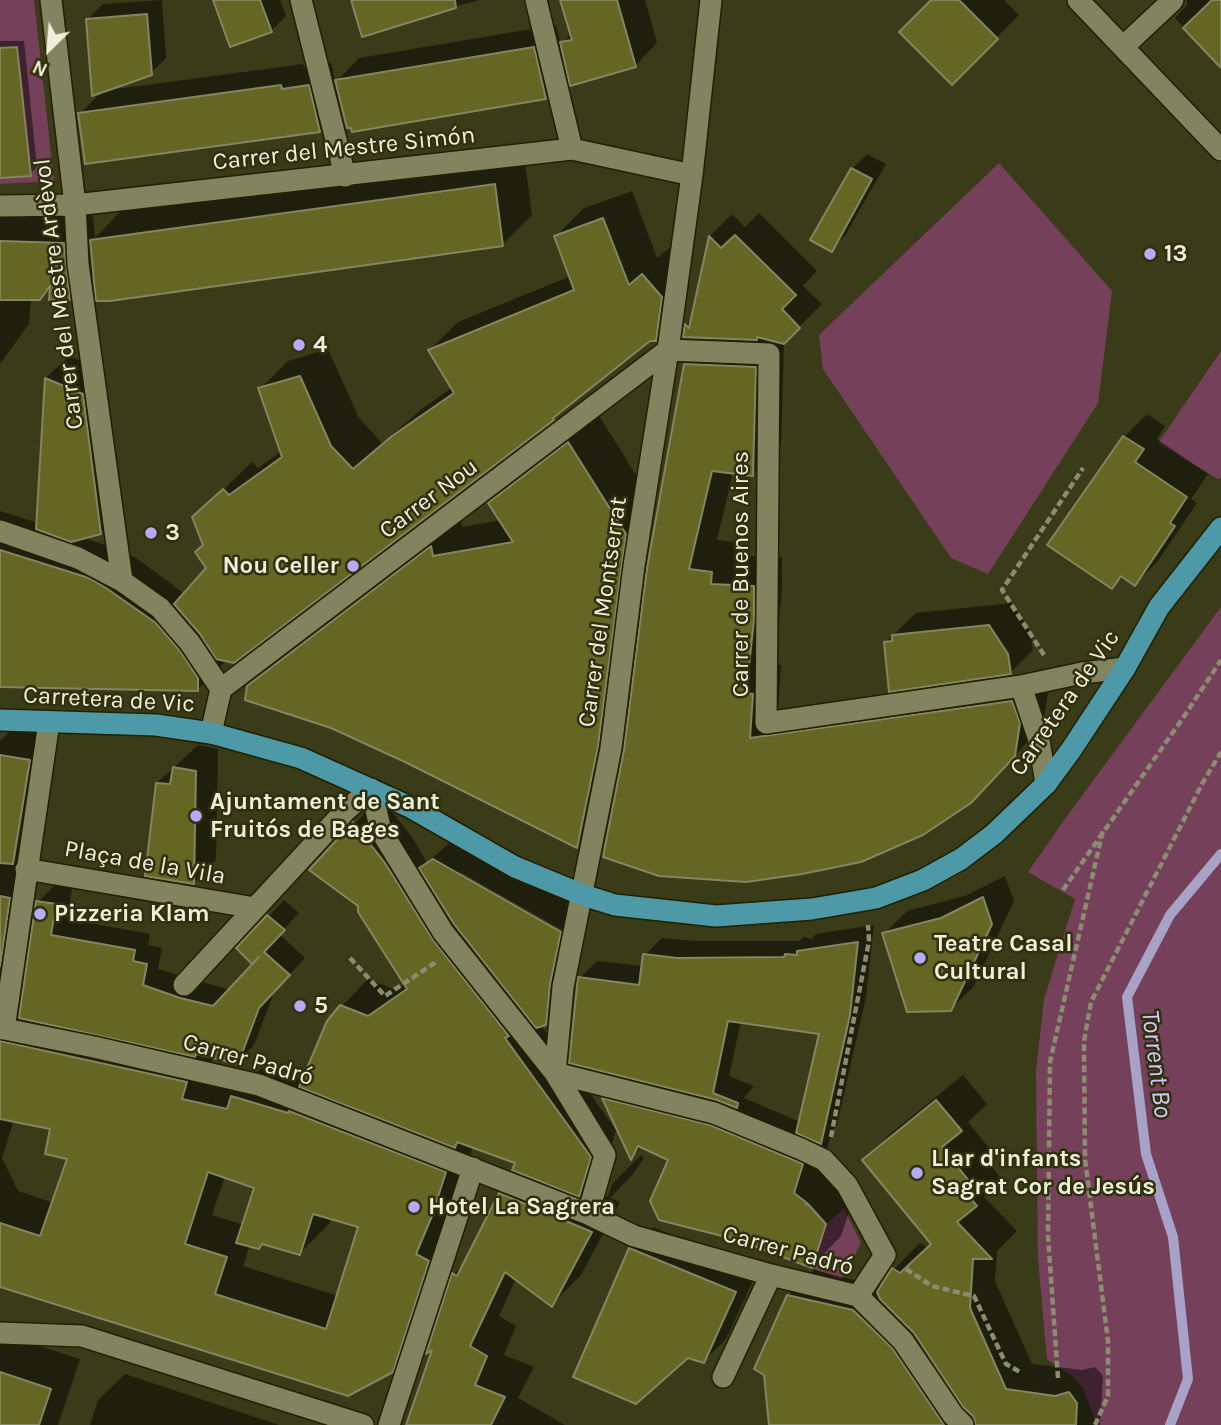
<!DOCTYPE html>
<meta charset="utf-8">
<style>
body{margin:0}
#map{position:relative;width:1221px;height:1425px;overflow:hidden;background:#3a3b19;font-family:Karla,sans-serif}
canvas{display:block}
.north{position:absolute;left:14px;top:14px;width:70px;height:70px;-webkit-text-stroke:5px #30300e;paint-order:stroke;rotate:205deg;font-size:19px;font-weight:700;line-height:28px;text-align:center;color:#eef0dc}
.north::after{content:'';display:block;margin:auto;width:24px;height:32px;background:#eef0dc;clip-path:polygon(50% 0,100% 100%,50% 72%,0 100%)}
</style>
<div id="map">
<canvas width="1221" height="1425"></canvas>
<div class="north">N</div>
</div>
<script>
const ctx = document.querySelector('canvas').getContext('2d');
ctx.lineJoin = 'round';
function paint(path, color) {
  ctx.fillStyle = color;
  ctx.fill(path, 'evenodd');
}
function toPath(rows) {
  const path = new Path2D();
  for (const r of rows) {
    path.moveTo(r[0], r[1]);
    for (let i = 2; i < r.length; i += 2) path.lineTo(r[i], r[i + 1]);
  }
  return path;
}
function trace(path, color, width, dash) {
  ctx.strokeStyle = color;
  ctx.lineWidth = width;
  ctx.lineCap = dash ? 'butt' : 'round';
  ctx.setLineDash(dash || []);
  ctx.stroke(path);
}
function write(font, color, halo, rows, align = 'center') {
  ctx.font = font + ' Karla,sans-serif';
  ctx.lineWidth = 5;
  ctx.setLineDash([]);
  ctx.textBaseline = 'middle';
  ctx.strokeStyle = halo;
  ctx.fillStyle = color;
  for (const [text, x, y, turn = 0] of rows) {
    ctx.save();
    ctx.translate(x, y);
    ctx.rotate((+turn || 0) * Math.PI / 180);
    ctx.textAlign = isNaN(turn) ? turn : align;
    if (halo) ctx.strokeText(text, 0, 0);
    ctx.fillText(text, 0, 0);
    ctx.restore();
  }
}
paint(toPath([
 [0,0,34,0,54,181,0,184],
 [999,163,1112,291,1098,403,988,574,951,558,823,369,819,335],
 [1221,351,1221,477,1218,479,1158,443],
 [1221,607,1221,1425,1097,1425,1083,1388,1072,1376,1047,1359,1038,1259,1036,1071,1044,999,1075,899,1028,872,1067,816],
 [844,1209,861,1243,842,1279,812,1268,826,1224]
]), '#75415a');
paint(toPath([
 [162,0,166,58,151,73,109,90,303,64,304,67,331,63,336,82,359,58,556,25,561,44,572,33,562,0,645,0,657,43,635,66,569,74,546,97,343,107,320,130,87,162,80,114,103,90,88,19,103,4],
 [215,0,280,0,286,16,271,31],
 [353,0,480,0,415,17],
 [933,0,1004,0,1019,15,952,82],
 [1187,0,1221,0,1221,65,1175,18,1187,5],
 [0,41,24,41,37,167,30,174,0,176],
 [867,154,886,164,846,234,831,250,852,169],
 [524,155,532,215,502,245,95,273,69,299,52,286,39,299,31,299,29,324,0,364,0,211,93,214,95,238,121,211],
 [632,191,657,258,671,247,689,269,683,311,655,339,649,340,567,404,553,418,227,660,197,690,0,685,0,511,38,523,46,378,69,356,105,371,123,510,100,533,81,537,118,549,136,558,185,594,209,568,205,545,194,518,252,462,258,468,282,451,260,389,288,361,328,349,359,418,382,443,423,408,453,387,430,350,458,322,571,276,556,236,584,208],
 [759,213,817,271,803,286,822,304,784,342,781,445,752,474,733,472,717,540,741,543,739,556,782,557,782,590,775,665,781,665,778,710,1041,672,1048,693,1043,725,1000,772,626,751,631,711,628,711,606,817,577,846,405,760,248,687,279,657,460,519,462,527,502,520,491,503,520,473,598,414,654,504,647,558,650,559,686,365,713,337,685,336,686,325,692,319,710,236,732,214,745,227],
 [1147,414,1165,426,1157,439,1208,474,1191,499,1197,503,1158,561,1135,584,1123,576,1112,586,1049,544,1124,437],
 [1012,603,1030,631,1033,650,1010,673,886,642,916,613],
 [16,725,58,732,34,899,5,928,0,927,0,741],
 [198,745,218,749,216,860,194,882,157,783],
 [380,797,412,837,427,863,456,837,582,909,568,1001,545,1024,541,1025,616,1130,605,1168,586,1188,608,1197,612,1184,641,1155,644,1158,633,1174,610,1198,620,1202,581,1275,551,1305,516,1278,499,1316,516,1326,504,1355,534,1367,518,1398,565,1425,408,1425,435,1347,454,1274,465,1263,501,1194,523,1172,518,1162,473,1146,461,1186,443,1224,457,1232,421,1341,391,1371,0,1285,0,1013,21,1015,38,902,54,886,72,888,67,919,150,934,148,945,162,948,158,969,230,990,266,952,264,950,239,948,284,900,299,913,279,934,305,958,275,990,254,1045,237,1062,214,1056,209,1070,250,1079,262,1068,304,1080,342,1006,368,979,396,990,405,984,360,905,311,870],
 [460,872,569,934,567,938,460,876],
 [14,1120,52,1127,70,1158,54,1203,18,1191,2,1158],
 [225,1176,256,1187,244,1225,212,1215],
 [331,1217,360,1226,338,1296,243,1266,250,1245,259,1247,264,1242,300,1253,329,1224],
 [1005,876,1014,901,974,986,951,1009,884,934,907,911,965,896],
 [874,925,866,997,837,1125,829,1134,831,1135,823,1163,855,1194,841,1236,812,1266,738,1239,670,1159,642,1146,631,1157,604,1099,627,1076,580,978,597,961,643,966,645,955,662,938,695,941,800,941,803,937,812,939,816,934],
 [741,1021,821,1033,800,1122,744,1098,754,1086,729,1076],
 [963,1075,987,1104,968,1122,997,1158,991,1165,1001,1179,984,1197,1017,1231,997,1251,995,1281,1032,1364,1082,1370,1095,1367,1103,1376,1100,1425,770,1425,788,1296,814,1270,882,1287,894,1269,920,1243,928,1248,933,1243,864,1160,890,1134],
 [653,1227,758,1270,726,1339,704,1361,631,1249],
 [2,1334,80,1359,58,1425,0,1425,0,1336],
 [125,1374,279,1425,90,1425,98,1400]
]), '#0007');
trace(toPath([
 [1170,1425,1188,1379,1173,1237,1146,1154,1127,997,1170,915,1221,854]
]), '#a7a2c6', 10);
const building = toPath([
 [213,0,260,0,272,32,230,47,213,0],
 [351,0,455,0,456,8,362,37,351,0],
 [560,0,617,0,636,67,570,86,560,42,572,40,560,0],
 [931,0,959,0,998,39,952,85,899,32,931,0],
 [1212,0,1221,0,1221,68,1183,28,1212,0],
 [147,14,152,75,92,96,86,19,147,14],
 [17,47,31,176,0,178,0,48,17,47],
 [534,47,546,99,352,132,351,128,347,128,335,80,534,47],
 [281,85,282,89,309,85,320,132,85,164,78,113,281,85],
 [851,168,872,179,832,252,810,240,851,168],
 [495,184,503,246,110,301,96,301,90,240,495,184],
 [603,218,629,285,642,274,662,297,656,341,650,341,553,418,554,420,234,663,216,659,200,634,174,604,206,568,195,552,203,545,192,517,223,489,229,495,282,457,258,388,300,376,331,446,353,469,392,436,454,393,428,350,574,290,554,236,603,218],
 [735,235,796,295,782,309,800,328,784,344,757,337,757,340,683,337,685,324,689,328,709,236,721,248,735,235],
 [0,241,64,243,70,300,49,300,50,286,40,300,0,300,0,241],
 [684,364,756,367,753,476,712,471,689,569,712,572,711,584,754,586,754,620,746,693,753,694,750,738,1012,701,1020,723,1015,756,971,803,923,835,861,862,802,874,746,882,659,876,603,857,624,750,647,568,684,364],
 [45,378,83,394,101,534,71,542,36,529,45,378],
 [1123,436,1144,449,1135,462,1187,497,1170,523,1175,526,1135,586,1121,576,1112,589,1047,545,1123,436],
 [568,442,626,534,598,746,577,848,405,762,331,728,245,700,247,686,431,546,433,556,513,542,488,503,568,442],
 [0,550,89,578,106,588,156,623,180,651,198,678,198,691,0,687,0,550],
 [989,625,1008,654,1011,674,889,692,884,642,892,641,892,635,989,625],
 [0,755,30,760,13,864,0,863,0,755],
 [173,767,196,771,194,884,145,876,156,783,170,784,173,767],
 [353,822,385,863,433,940,509,1036,505,1038,591,1157,579,1197,512,1170,515,1163,457,1142,455,1148,299,1087,327,1021,340,1005,368,1016,407,989,358,912,358,906,309,870,353,822],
 [433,859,561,932,550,984,546,1025,536,1028,454,924,419,868,433,859],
 [0,896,10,898,0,966,0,896],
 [983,897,992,924,951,1011,907,1012,882,933,941,918,983,897],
 [36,901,56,904,51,935,135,950,133,961,147,964,143,985,180,998,213,1006,259,957,252,964,236,948,267,915,285,930,264,952,290,975,259,1008,238,1064,196,1054,195,1057,19,1018,36,901],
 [858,942,850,1015,821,1144,796,1133,819,1034,728,1021,713,1093,738,1103,737,1108,717,1100,569,1063,578,977,639,985,643,954,677,958,784,957,785,954,797,955,797,951,858,942],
 [0,1041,187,1082,182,1099,227,1109,231,1096,288,1113,289,1111,446,1172,432,1216,416,1254,429,1261,393,1372,348,1396,0,1287,0,1223,40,1236,67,1159,45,1154,50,1129,0,1119,0,1041],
 [208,1172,254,1188,236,1243,259,1249,262,1244,300,1255,313,1214,358,1227,326,1329,215,1294,227,1257,185,1244,208,1172],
 [602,1098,710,1125,803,1164,794,1193,807,1203,806,1205,808,1204,826,1224,812,1268,738,1240,659,1220,650,1201,668,1160,638,1146,631,1160,602,1098],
 [936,1100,962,1131,942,1147,973,1186,965,1192,977,1206,957,1222,992,1259,973,1259,970,1308,1006,1389,1055,1396,1069,1392,1077,1403,1076,1425,976,1425,973,1416,963,1407,914,1333,880,1299,877,1292,892,1268,900,1273,931,1244,862,1160,936,1100],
 [499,1193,592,1232,552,1307,505,1272,470,1346,487,1356,475,1385,505,1397,491,1425,406,1425,432,1350,426,1354,452,1273,457,1276,499,1193],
 [629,1248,736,1292,704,1363,688,1358,636,1404,573,1377,629,1248],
 [787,1295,853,1310,893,1349,944,1425,769,1425,764,1375,754,1369,787,1295],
 [0,1372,51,1389,39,1425,0,1425,0,1372]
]);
paint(building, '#656623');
trace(building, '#848561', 2);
const minor = toPath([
 [51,0,75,205,78,264,122,581],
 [301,0,345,176],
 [536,0,572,149],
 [1078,0,1221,150],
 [1123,47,1173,0],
 [0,206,75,205,572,149,692,175],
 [668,350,769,354,766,723,1021,686,1082,673,1125,668],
 [0,531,78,558,122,581,160,608,190,643,221,689,211,733],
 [1021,686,1039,740,1046,784],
 [221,689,668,350],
 [26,869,255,908],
 [184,985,345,811,371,789,381,831,443,932,555,1073,605,1155,588,1214],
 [0,1028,94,1047,259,1085,588,1214,634,1236,771,1275,858,1296,903,1341,953,1415,963,1425],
 [4,1029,49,722],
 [555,1073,563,987,611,748,634,566,668,350,692,175,711,0],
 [555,1073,714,1113,801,1149,824,1160,847,1185,885,1255,858,1296],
 [0,1333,82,1336,363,1425],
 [723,1377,771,1275],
 [389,1425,473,1168]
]);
const major = toPath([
 [0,720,156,725,211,733,301,758,410,807,515,867,583,895,615,905,716,916,812,909,876,898,923,880,961,859,994,834,1046,784,1071,750,1125,668,1159,607,1221,528]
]);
trace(minor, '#212100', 24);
trace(major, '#212100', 24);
trace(toPath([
 [1044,655,1002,590,1083,468],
 [1063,890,1185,715,1221,660],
 [350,958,385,996,436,962],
 [831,1137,869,941,868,925],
 [906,1269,932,1286,974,1296,1006,1364,1020,1372],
 [1058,1378,1048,1236,1050,1062,1103,830],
 [1095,1425,1108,1396,1108,1341,1085,1159,1084,1041,1091,1002,1202,784,1221,752]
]), '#8b8c70', 4.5, [7, 3.5]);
trace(minor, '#82835f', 21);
trace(major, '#4d99a8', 21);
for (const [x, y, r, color] of [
 [1150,254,7,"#b6abf8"],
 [299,345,7,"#b6abf8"],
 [151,533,7,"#b6abf8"],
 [353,566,7,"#b6abf8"],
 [196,816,7,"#b6abf8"],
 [40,914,7,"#b6abf8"],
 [920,958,7,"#b6abf8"],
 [300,1006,7,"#b6abf8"],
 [917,1173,7,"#b6abf8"],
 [414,1207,7,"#b6abf8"]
]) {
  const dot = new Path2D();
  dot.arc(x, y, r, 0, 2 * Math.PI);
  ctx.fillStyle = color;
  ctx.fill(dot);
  trace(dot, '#30300e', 2.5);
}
write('24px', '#eef0dc', '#30300e', [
 ["Carrer del Mestre Simón",344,149,-6],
 ["Carrer del Mestre Ardèvol",59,294,-97],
 ["Carrer Nou",429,499,-37],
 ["Carrer de Buenos Aires",741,574,-90],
 ["Carrer del Montserrat",603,612,-82],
 ["Carretera de Vic",109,700,3],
 ["Carretera de Vic",1065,703,-55],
 ["Plaça de la Vila",145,863,10],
 ["Carrer Padró",248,1060,16],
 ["Carrer Padró",788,1251,15]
]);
write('bold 24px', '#eef0dc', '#30300e', [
 ["13",1164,254],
 ["4",313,345],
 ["3",165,533],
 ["Nou Celler",339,566,"right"],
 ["Ajuntament de Sant",210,802],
 ["Fruitós de Bages",210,830],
 ["Pizzeria Klam",54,914],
 ["Teatre Casal",934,944],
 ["Cultural",934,972],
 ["5",314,1006],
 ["Llar d'infants",931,1159],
 ["Sagrat Cor de Jesús",931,1187],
 ["Hotel La Sagrera",428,1207]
], 'left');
write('italic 26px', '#d0cafe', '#30300e', [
 ["Torrent Bo",1156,1064,83]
]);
</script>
